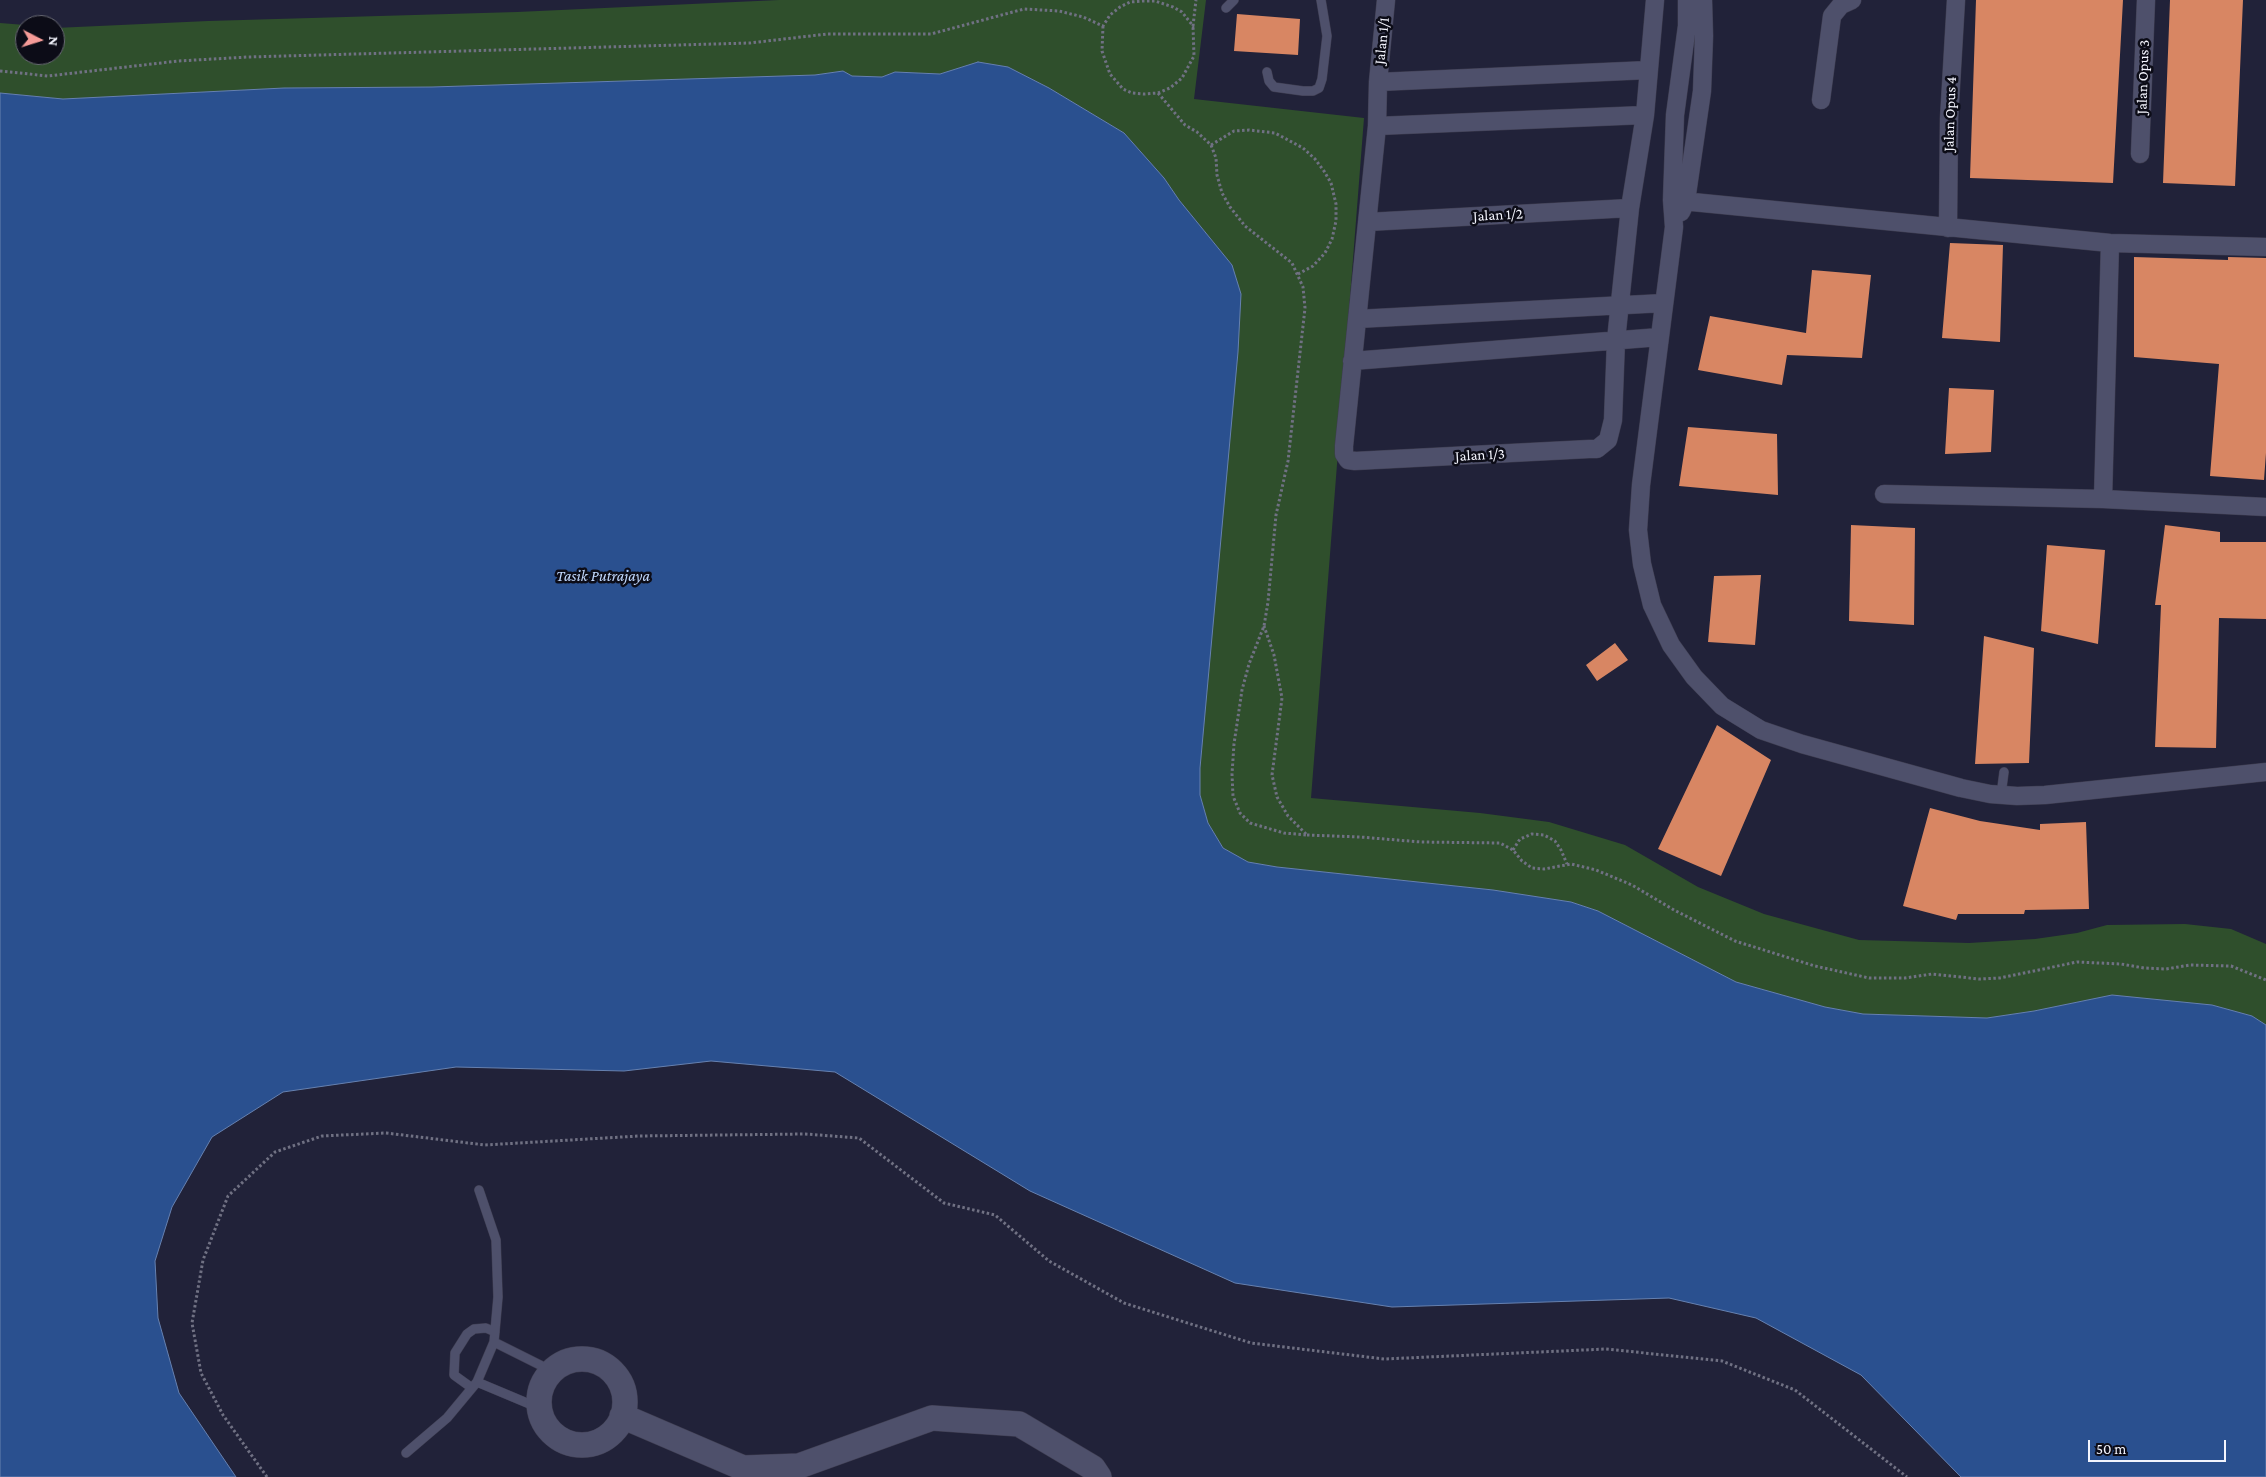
<!DOCTYPE html>
<style>
body{margin:0}
#map{position:relative;width:2266px;height:1477px;overflow:hidden;background:#212239;font-family:"Crimson Pro",serif}
canvas{display:block}
.north{position:absolute;left:15px;top:15px;width:50px;height:50px;box-sizing:border-box;background:#0c0c17;border:1px solid #686973;border-radius:50%;rotate:95deg;font-size:14px;font-weight:700;line-height:20px;text-align:center;color:#f3f4fd}
.north::after{content:'';display:block;margin:auto;width:18px;height:22px;background:#f59b98;clip-path:polygon(50% 0,100% 100%,50% 72%,0 100%)}
.scale{position:absolute;left:2088px;top:1440px;width:138px;height:22px;box-sizing:border-box;border:2px solid #f3f4fd;border-top:0;padding-left:6px;font-size:15px;line-height:18px;white-space:nowrap;color:#f3f4fd;-webkit-text-stroke:4px #0c0c17;paint-order:stroke}
</style>
<div id="map">
<canvas width="2266" height="1477"></canvas>
<div class="north">N</div>
<div class="scale">50 m</div>
</div>
<script>
const ctx = document.querySelector('canvas').getContext('2d');
ctx.lineJoin = 'round';
function paint(path, color) {
  ctx.fillStyle = color;
  ctx.fill(path, 'evenodd');
}
function toPath(rows) {
  const path = new Path2D();
  for (const r of rows) {
    if (r.length === 3) {
      path.moveTo(r[0] + r[2], r[1]);
      path.arc(r[0], r[1], r[2], 0, 2 * Math.PI);
      continue;
    }
    path.moveTo(r[0], r[1]);
    for (let i = 2; i < r.length; i += 2) path.lineTo(r[i], r[i + 1]);
  }
  return path;
}
function trace(path, color, width, dash) {
  ctx.strokeStyle = color;
  ctx.lineWidth = width;
  ctx.lineCap = dash ? 'butt' : 'round';
  ctx.setLineDash(dash || []);
  ctx.stroke(path);
}
function write(font, color, halo, rows, align = 'center') {
  ctx.font = font + ' "Crimson Pro",serif';
  ctx.lineWidth = 5;
  ctx.setLineDash([]);
  ctx.textBaseline = 'middle';
  ctx.strokeStyle = halo;
  ctx.fillStyle = color;
  for (const [text, x, y, turn = 0] of rows) {
    ctx.save();
    ctx.translate(x, y);
    ctx.rotate((+turn || 0) * Math.PI / 180);
    ctx.textAlign = isNaN(turn) ? turn : align;
    if (halo) ctx.strokeText(text, 0, 0);
    ctx.fillText(text, 0, 0);
    ctx.restore();
  }
}
paint(toPath([
 [779,0,1206,0,1194,99,1364,118,1311,798,1480,813,1549,822,1625,845,1698,887,1764,914,1859,940,1969,943,2035,939,2077,933,2107,925,2185,924,2231,929,2266,944,2266,1025,2252,1016,2212,1005,2112,995,2034,1011,1987,1018,1863,1014,1825,1007,1736,982,1598,911,1571,902,1493,890,1277,867,1248,862,1223,848,1208,823,1200,795,1200,768,1214,606,1232,265,1179,200,1164,178,1124,133,1049,88,1008,67,978,62,940,74,895,72,882,77,852,76,843,71,816,75,432,87,284,88,63,99,0,93,0,23,25,25,25,55,55,55,55,28,208,21,517,12]
]), '#2f4f2c');
const water = toPath([
 [978,62,1008,67,1049,88,1124,133,1164,178,1179,200,1232,265,1241,294,1238,352,1200,768,1200,795,1208,823,1223,848,1248,862,1277,867,1493,890,1571,902,1598,911,1736,982,1825,1007,1863,1014,1987,1018,2034,1011,2112,995,2212,1005,2252,1016,2266,1025,2266,1477,1961,1477,1861,1375,1756,1318,1669,1298,1392,1307,1235,1283,1030,1191,835,1072,711,1061,624,1071,456,1067,283,1092,212,1137,172,1207,155,1261,158,1318,179,1393,236,1477,0,1477,0,93,63,99,284,88,432,87,815,75,843,71,852,76,882,77,895,72,940,74,978,62]
]);
paint(water, '#2a508f');
trace(water, '#6681b0', 1);
paint(toPath([
 [1976,0,2123,0,2113,183,1970,178],
 [2170,0,2243,0,2235,186,2163,183],
 [1237,14,1300,19,1298,55,1234,51],
 [1950,243,2003,245,2000,342,1942,338],
 [2134,257,2228,260,2228,257,2266,258,2266,453,2264,480,2210,476,2219,364,2134,357],
 [1812,270,1871,275,1862,358,1787,355,1782,385,1698,370,1710,316,1806,333],
 [1949,388,1994,390,1991,452,1945,454],
 [1688,427,1777,434,1778,495,1679,486],
 [1851,525,1915,528,1914,625,1849,621],
 [2165,525,2220,532,2220,542,2266,542,2266,619,2219,618,2216,748,2155,747,2161,605,2155,605],
 [2047,545,2105,550,2098,644,2041,631],
 [1761,575,1755,645,1708,642,1714,576],
 [1984,636,2034,648,2029,763,1975,764],
 [1615,643,1628,660,1597,681,1586,665],
 [1717,725,1771,760,1721,876,1658,849],
 [1930,808,1980,821,2040,830,2040,824,2086,822,2089,909,2025,910,2024,914,1958,914,1956,920,1903,906]
]), '#d88663');
const lane = toPath([
 [1226,8,1234,0],
 [1267,72,1269,81,1274,87,1303,91,1313,91,1319,88,1322,79,1327,36,1321,0],
 [2001,795,2004,772],
 [494,1342,552,1371],
 [477,1382,539,1408],
 [472,1388,454,1375,455,1353,467,1334,474,1329,486,1328,495,1332],
 [406,1453,447,1418,477,1382,494,1342,498,1297,496,1240,479,1190]
]);
const street = toPath([
 [1386,0,1378,82,1377,126,1344,446,1344,454,1348,460,1355,461,1589,449,1597,449,1608,440,1613,420,1616,340,1630,208,1645,115,1655,0],
 [1687,0,1687,26,1675,115,1672,200,1674,227,1641,485,1638,530,1642,564,1652,605,1671,645,1694,677,1722,706,1761,730,1802,744,1961,788,1990,794,2017,796,2045,795,2266,772],
 [1378,82,1649,70],
 [1821,100,1832,16,1841,5,1852,0],
 [1377,126,1645,115],
 [2140,154,2146,0],
 [1672,200,2110,243,2266,247],
 [1681,212,1686,201,1702,91,1704,36,1703,0],
 [1367,222,1630,208],
 [1948,228,1949,119,1956,0],
 [1357,319,1664,303],
 [1352,361,1660,337],
 [1884,494,2103,499,2266,507],
 [2103,499,2110,243]
]);
const secondary = toPath([
 [582,1402,43],
 [622,1416,743,1468,799,1466,932,1418,1019,1424,1093,1468,1099,1477]
]);
trace(lane, '#3e3d50', 10);
trace(street, '#3e3d50', 19);
trace(secondary, '#3e3d50', 26);
trace(toPath([
 [1103,26,1102,51,1110,74,1123,89,1132,93,1144,94,1158,93,1170,88,1182,78,1194,56,1193,26],
 [0,71,48,76,178,61,248,57,750,43,827,34,931,34,1024,9,1059,11,1083,17,1103,26,1110,15,1120,7,1130,2,1143,1,1155,1,1173,7,1182,12,1193,26,1196,0],
 [1158,93,1185,125,1197,132,1211,145,1216,158,1217,175,1222,193,1230,207,1245,226,1292,263,1303,287,1305,308,1288,461,1276,515,1268,602,1264,626,1249,664,1242,690,1234,744,1232,774,1233,796,1240,813,1250,823,1284,833,1307,835,1288,816,1277,797,1272,775,1282,698,1274,655,1264,626],
 [1211,145,1234,131,1249,130,1275,133,1303,148,1315,159,1324,171,1331,183,1336,204,1336,221,1332,239,1325,253,1313,266,1298,274],
 [1307,835,1360,837,1421,842,1500,843,1513,850,1522,861,1532,868,1544,869,1571,864,1596,870,1632,885,1674,910,1735,941,1815,966,1869,978,1905,978,1932,974,1979,979,2000,978,2077,962,2121,964,2144,968,2166,969,2190,965,2231,966,2266,980],
 [1513,850,1520,839,1532,834,1544,835,1555,841,1561,850,1567,864],
 [267,1477,223,1415,201,1373,192,1323,203,1260,228,1196,275,1152,322,1136,386,1133,485,1145,639,1136,805,1134,859,1138,944,1203,995,1215,1049,1261,1124,1303,1251,1343,1384,1359,1606,1349,1722,1361,1795,1390,1907,1477]
]), '#707183', 3, [2.5, 2.5]);
trace(lane, '#4e506b', 9);
trace(street, '#4e506b', 18);
trace(secondary, '#4e506b', 25);
write('15px', '#f3f4fd', '#0c0c17', [
 ["Jalan 1/1",1382,41,-84],
 ["Jalan Opus 3",2143,77,-88],
 ["Jalan Opus 4",1950,114,-88],
 ["Jalan 1/2",1498,215,-3],
 ["Jalan 1/3",1480,455,-3]
]);
write('italic 16px', '#c2d9fe', '#0c0c17', [
 ["Tasik Putrajaya",603,576]
]);
</script>
